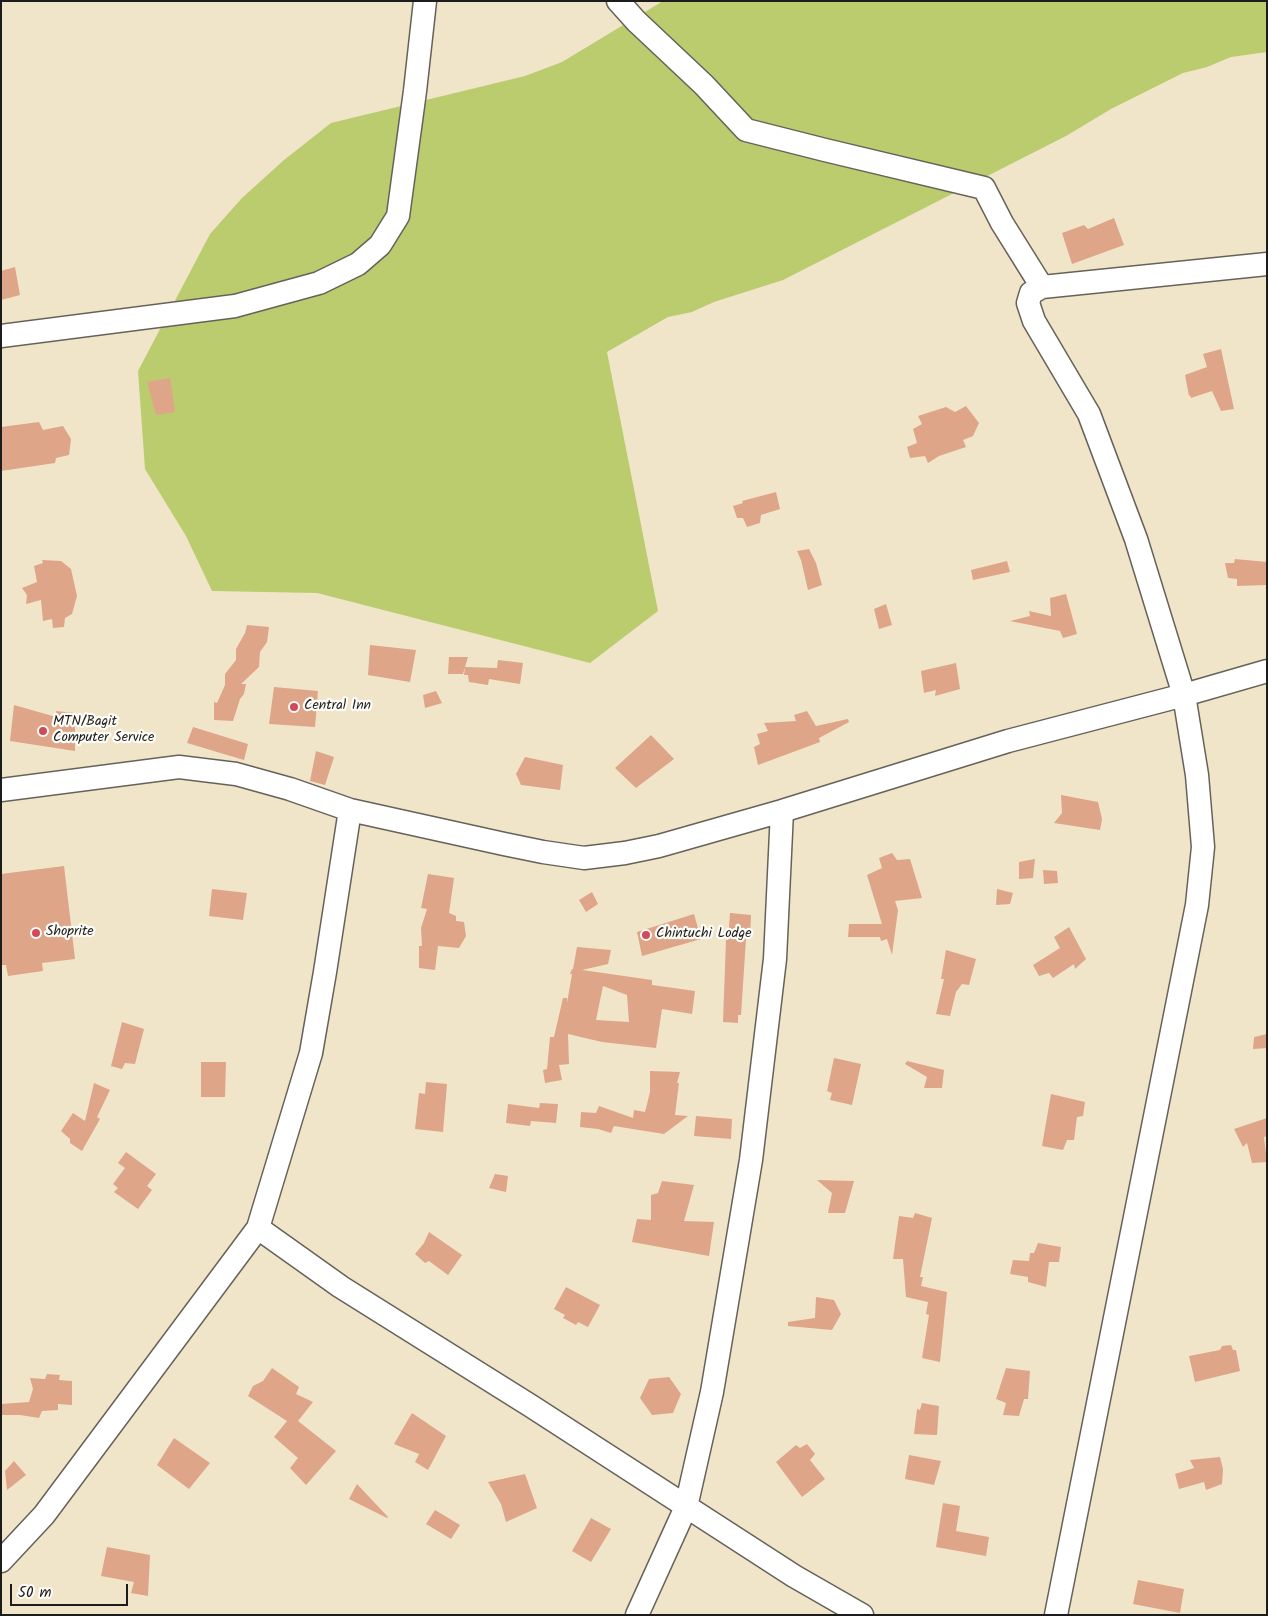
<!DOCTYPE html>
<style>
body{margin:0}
#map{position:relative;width:1268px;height:1616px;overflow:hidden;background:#f0e5c9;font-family:Kalam,sans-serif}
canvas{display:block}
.frame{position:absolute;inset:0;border:2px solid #1c1c1c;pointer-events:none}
.scale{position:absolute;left:10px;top:1584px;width:118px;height:22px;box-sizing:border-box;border:2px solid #1c1c1c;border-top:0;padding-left:6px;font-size:15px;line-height:18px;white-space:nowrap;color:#1c1c1c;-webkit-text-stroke:4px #fdfcf7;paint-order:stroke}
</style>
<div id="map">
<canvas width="1268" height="1616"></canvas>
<div class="frame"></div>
<div class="scale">50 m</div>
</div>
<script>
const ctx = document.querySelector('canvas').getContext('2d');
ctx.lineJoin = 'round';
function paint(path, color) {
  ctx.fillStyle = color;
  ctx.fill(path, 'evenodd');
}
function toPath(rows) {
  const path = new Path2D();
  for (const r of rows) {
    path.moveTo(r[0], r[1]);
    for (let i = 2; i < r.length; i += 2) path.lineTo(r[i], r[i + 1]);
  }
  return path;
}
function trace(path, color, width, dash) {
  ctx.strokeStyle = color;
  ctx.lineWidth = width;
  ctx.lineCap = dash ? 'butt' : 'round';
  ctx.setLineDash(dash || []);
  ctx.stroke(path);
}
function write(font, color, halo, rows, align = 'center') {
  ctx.font = font + ' Kalam,sans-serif';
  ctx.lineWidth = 4.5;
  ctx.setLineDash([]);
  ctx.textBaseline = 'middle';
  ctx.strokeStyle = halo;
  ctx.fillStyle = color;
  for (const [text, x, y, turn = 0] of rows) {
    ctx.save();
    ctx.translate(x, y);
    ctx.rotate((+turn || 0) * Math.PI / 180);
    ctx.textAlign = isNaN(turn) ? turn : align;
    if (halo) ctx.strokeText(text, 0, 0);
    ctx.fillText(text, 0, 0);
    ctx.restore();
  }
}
paint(toPath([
 [663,1,1267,1,1267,52,1231,57,1207,67,1183,73,1111,109,1066,136,783,280,714,302,692,312,668,317,607,352,658,611,590,663,317,593,212,591,186,536,145,469,138,371,210,234,242,198,284,160,331,123,525,76,562,62]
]), '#bbcc6f');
paint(toPath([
 [1114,218,1124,245,1072,264,1062,233,1084,225,1088,229],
 [15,267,20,295,1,300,1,271],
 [1221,349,1234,409,1221,411,1212,391,1191,398,1190,395,1189,396,1185,375,1207,367,1203,354],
 [170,378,175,412,156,415,147,382],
 [966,406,979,423,973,436,963,440,966,447,939,456,928,463,925,456,910,458,907,447,917,443,913,429,922,424,918,416,946,407,955,412],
 [39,422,43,430,63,426,71,439,69,455,56,458,55,463,1,471,1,427],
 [776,492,780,509,761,515,760,523,747,527,743,518,737,518,733,506,743,503,742,501],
 [809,549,816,563,822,585,808,590,801,560,797,551],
 [1235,559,1267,562,1267,585,1237,586,1237,579,1228,578,1225,563,1234,563],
 [42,560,61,561,71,569,77,596,72,614,65,618,64,627,53,628,52,619,43,621,41,600,26,604,27,595,22,588,37,582,34,566,43,563],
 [1007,561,1010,572,973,580,971,570],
 [1066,594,1077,634,1063,638,1060,631,1010,621,1030,616,1029,611,1051,616,1050,598],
 [886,604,892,625,879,629,874,609],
 [247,625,269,627,267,642,260,652,259,667,241,684,246,684,244,694,240,699,233,721,214,720,214,702,217,703,225,685,225,674,236,660,236,649,245,633],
 [370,645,416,650,410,682,368,675],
 [449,657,468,657,465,667,497,668,498,660,523,663,520,684,489,679,488,685,469,682,468,675,464,675,465,667,463,674,448,674],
 [956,663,960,689,935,696,936,690,924,693,921,671],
 [274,687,318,691,315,727,269,724],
 [436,691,442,703,425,708,423,695],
 [14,705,56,717,56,711,75,713,75,751,10,741],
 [807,711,816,726,848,719,849,722,819,738,820,742,758,765,754,747,760,744,757,734,768,731,764,723,796,721,794,715],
 [193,727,248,744,244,760,187,743],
 [651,735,674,759,636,788,615,768],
 [316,751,334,757,325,785,310,781],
 [525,757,563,765,560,790,521,785,516,774],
 [1061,795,1098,802,1102,819,1100,830,1054,823,1062,813],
 [892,853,897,860,910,859,922,898,895,901,898,910,892,955,887,939,881,941,880,937,848,937,849,924,882,924,867,875,882,868,879,858],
 [1035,859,1033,878,1019,879,1019,862],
 [64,866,75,959,42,963,43,971,8,976,6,965,1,965,1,874],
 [1043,870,1057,871,1058,883,1044,884],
 [428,874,454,878,449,913,456,916,456,921,464,922,466,936,459,948,438,946,435,970,419,968,419,946,422,946,421,928,427,909,421,908],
 [212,889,247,893,243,920,209,916],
 [997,889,1013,893,1010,904,996,905],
 [592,892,598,904,586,912,579,900],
 [730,913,751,915,750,939,746,939,741,1015,738,1015,738,1023,723,1022,726,940,728,940],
 [694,914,701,939,642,956,637,932],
 [1069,927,1086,959,1075,969,1074,964,1053,978,1049,973,1039,976,1033,965,1060,948,1054,937],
 [577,947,611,950,608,964,582,970,652,980,652,985,695,991,692,1014,662,1009,656,1048,602,1042,568,1034,569,1064,559,1065,562,1080,545,1083,543,1070,547,1069,550,1037,554,1037,563,998,567,998,567,1003,572,974,570,974,572,969,573,969],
 [603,986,627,995,629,1022,596,1020],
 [946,950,976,959,969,985,962,984,956,992,950,1016,936,1014,944,979,941,979],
 [122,1022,144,1029,135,1064,125,1063,122,1069,111,1066],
 [1267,1034,1267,1048,1253,1049,1254,1037],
 [834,1058,861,1064,852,1105,830,1100,832,1093,827,1091],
 [907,1061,944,1070,942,1088,924,1088,927,1077,905,1064],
 [201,1062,226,1062,225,1097,201,1097],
 [650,1071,680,1072,677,1083,679,1083,675,1115,688,1116,664,1134,614,1126,611,1133,598,1129,580,1127,581,1112,596,1113,599,1106,633,1118,634,1110,645,1112,650,1092],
 [426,1082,447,1084,443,1132,415,1129,419,1093,425,1094],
 [94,1083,110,1090,97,1117,100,1119,82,1151,70,1143,70,1139,61,1131,73,1113,85,1121],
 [1051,1094,1085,1102,1083,1116,1077,1117,1074,1140,1067,1140,1063,1150,1042,1146],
 [540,1103,558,1104,556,1123,531,1121,530,1126,506,1123,508,1104,539,1108],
 [696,1116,732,1119,731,1139,694,1136],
 [1267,1118,1267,1136,1264,1137,1267,1162,1252,1163,1247,1143,1243,1147,1234,1129],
 [126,1152,156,1174,147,1186,152,1190,138,1209,114,1192,118,1188,113,1184,125,1168,118,1163],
 [495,1174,508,1176,506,1192,489,1188],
 [817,1180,854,1181,845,1213,828,1213,832,1193],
 [662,1181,694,1185,684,1221,714,1222,709,1256,632,1242,637,1219,651,1220,651,1195,658,1193],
 [915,1213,932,1218,920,1277,923,1277,921,1286,947,1292,940,1362,922,1358,929,1315,926,1314,928,1302,906,1297,903,1259,893,1259,899,1216,913,1218],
 [429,1232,462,1255,448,1275,429,1261,425,1263,415,1254,424,1243],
 [1038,1243,1061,1247,1059,1262,1049,1262,1046,1287,1028,1282,1028,1277,1010,1274,1013,1260,1029,1261,1030,1253,1034,1253],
 [566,1287,600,1305,588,1327,578,1322,576,1325,563,1318,565,1315,554,1309],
 [816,1297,834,1300,841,1314,832,1330,788,1326,788,1322,815,1318],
 [1231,1345,1233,1350,1236,1350,1240,1371,1195,1382,1189,1356,1220,1350,1222,1346],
 [272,1368,299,1387,296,1394,313,1402,298,1421,336,1451,306,1485,290,1468,298,1458,274,1437,287,1421,248,1396,253,1386,263,1381],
 [1006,1368,1030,1371,1028,1399,1024,1399,1019,1416,1003,1415,1006,1403,996,1399],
 [47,1374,60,1375,59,1380,72,1381,72,1405,58,1404,58,1410,42,1411,39,1418,20,1415,1,1415,1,1404,29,1402,33,1389,30,1378,45,1379],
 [669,1377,681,1394,673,1413,652,1415,640,1398,649,1379],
 [922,1403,939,1406,937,1435,914,1434,917,1409,920,1410],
 [412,1413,446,1436,428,1470,415,1462,419,1454,394,1444],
 [174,1438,210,1463,189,1489,157,1465],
 [807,1444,815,1454,810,1460,825,1479,802,1497,776,1462,796,1445,800,1448],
 [909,1455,941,1461,934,1485,905,1479],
 [1220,1457,1223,1469,1222,1484,1206,1490,1204,1482,1179,1489,1175,1474,1194,1468,1190,1460],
 [14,1461,26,1475,7,1490,5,1471],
 [525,1474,537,1508,506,1522,501,1504,488,1482],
 [357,1484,388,1517,387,1518,349,1499],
 [943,1503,960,1506,956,1531,989,1537,986,1556,936,1547],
 [435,1510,460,1525,451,1539,426,1524],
 [591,1518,611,1529,591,1562,572,1551],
 [107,1547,150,1555,148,1596,131,1593,134,1582,101,1576],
 [1138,1580,1184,1589,1180,1613,1133,1604]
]), '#dea589');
const minor = toPath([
 [618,1,636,21,704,85,746,130,825,150,984,188,1002,223,1042,287],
 [1,336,235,306,319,283,358,264,380,245,398,216,415,91,425,1],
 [1,790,179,767,236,774,290,789,350,810,504,844,543,852,584,858,625,853,659,846,782,811,1008,741,1184,695,1267,671],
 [350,810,325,972,311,1053,258,1228,341,1287,531,1406,794,1576,862,1615],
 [1,1561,44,1515,258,1228],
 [637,1615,686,1507,712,1392,751,1160,775,959,782,811],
 [1056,1615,1197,905,1203,847,1197,775,1184,695,1136,539,1089,414,1034,321,1028,303,1031,293,1042,287,1267,264]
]);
trace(minor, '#666259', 25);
trace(minor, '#fff', 22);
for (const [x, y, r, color] of [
 [294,707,5,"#d1495b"],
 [43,731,5,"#d1495b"],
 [36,933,5,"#d1495b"],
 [646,935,5,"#d1495b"]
]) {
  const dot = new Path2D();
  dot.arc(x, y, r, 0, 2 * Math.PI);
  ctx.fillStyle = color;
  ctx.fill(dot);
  trace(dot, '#fdfcf7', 2);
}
write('14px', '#1c1c1c', '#fdfcf7', [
 ["Central Inn",304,707],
 ["MTN/Bagit",53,723],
 ["Computer Service",53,739],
 ["Shoprite",46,933],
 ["Chintuchi Lodge",656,935]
], 'left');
</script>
